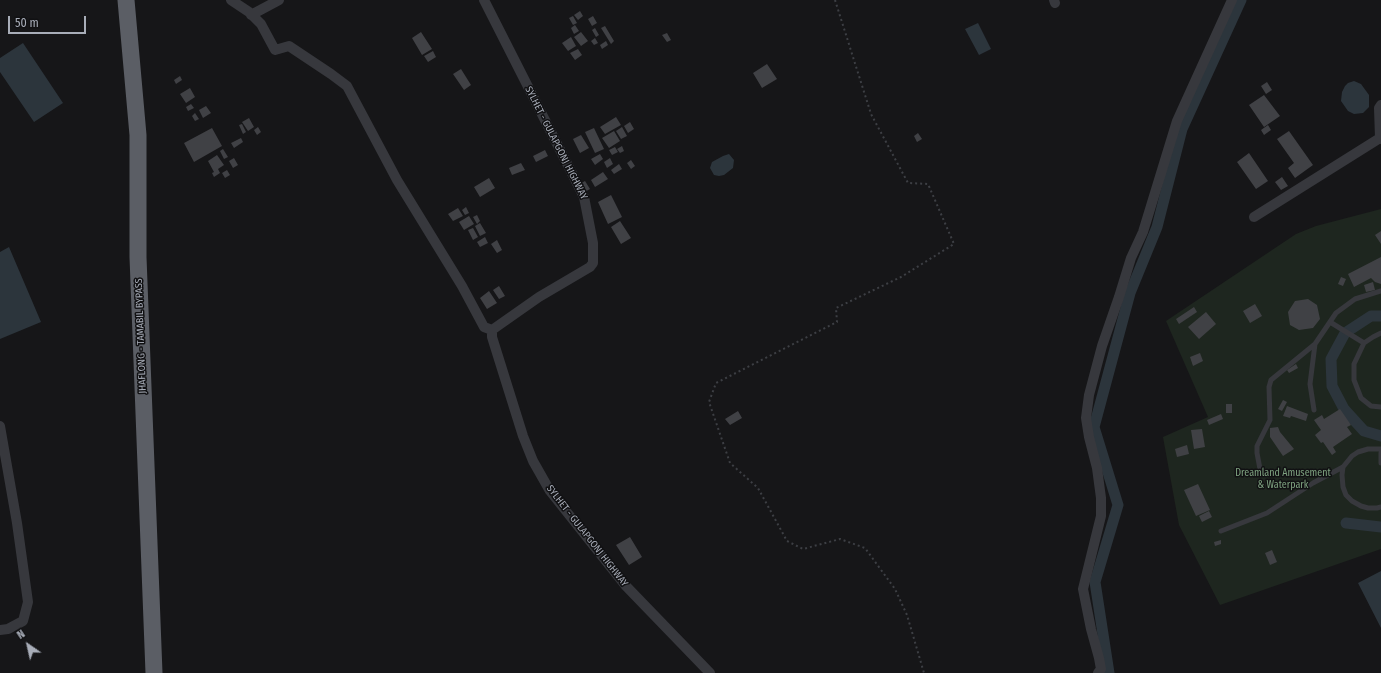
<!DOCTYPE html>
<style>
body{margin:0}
#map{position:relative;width:1381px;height:673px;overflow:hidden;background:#161618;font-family:"Fira Sans Condensed",sans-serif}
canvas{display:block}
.north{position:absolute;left:8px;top:625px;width:40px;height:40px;-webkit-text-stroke:3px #111113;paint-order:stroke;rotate:326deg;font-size:11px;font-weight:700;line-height:16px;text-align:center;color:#a8adb8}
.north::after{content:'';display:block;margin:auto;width:14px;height:18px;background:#a8adb8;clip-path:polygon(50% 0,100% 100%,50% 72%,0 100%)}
.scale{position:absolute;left:8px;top:16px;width:78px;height:18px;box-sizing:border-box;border:2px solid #a8adb8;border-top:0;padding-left:5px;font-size:12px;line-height:14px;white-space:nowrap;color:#a8adb8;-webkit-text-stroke:3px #111113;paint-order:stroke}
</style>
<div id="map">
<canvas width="1381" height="673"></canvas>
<div class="north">N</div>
<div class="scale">50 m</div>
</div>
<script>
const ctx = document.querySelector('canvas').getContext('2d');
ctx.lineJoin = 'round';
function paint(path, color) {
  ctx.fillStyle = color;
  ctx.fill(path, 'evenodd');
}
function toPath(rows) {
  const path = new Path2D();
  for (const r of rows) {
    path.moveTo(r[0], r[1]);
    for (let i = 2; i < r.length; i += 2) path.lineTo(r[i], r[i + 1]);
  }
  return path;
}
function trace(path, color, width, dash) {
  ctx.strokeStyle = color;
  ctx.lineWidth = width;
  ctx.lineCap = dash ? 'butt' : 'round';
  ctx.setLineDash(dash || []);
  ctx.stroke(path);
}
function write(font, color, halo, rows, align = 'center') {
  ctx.font = font + ' "Fira Sans Condensed",sans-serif';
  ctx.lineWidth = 3;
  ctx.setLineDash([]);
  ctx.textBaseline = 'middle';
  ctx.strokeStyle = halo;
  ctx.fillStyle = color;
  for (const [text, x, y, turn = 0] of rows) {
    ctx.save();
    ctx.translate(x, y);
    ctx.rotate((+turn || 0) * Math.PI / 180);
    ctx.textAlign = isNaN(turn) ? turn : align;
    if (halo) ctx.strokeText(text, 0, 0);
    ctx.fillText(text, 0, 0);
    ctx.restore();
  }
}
paint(toPath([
 [1381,209,1381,549,1220,605,1179,525,1163,437,1208,417,1166,321,1296,234,1316,226]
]), '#1e261f');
paint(toPath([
 [978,23,991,49,979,55,965,29],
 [23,43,63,103,34,122,0,72,0,58],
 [1354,81,1361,84,1369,95,1369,107,1363,113,1354,114,1348,111,1341,101,1342,92,1345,86,1348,83],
 [729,154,734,160,733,168,724,175,719,176,714,175,710,168,712,162,723,156],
 [9,247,41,322,0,339,0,252],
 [1381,571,1381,628,1358,583]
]), '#2c353c');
trace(toPath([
 [1381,316,1371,316,1345,333,1331,359,1332,386,1344,409,1364,431,1381,436],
 [1346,523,1381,527],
 [1109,673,1095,582,1118,505,1094,427,1130,293,1157,227,1182,129,1241,0]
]), '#2c353c', 11);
paint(toPath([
 [580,11,583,16,578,20,574,15],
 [573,16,577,23,573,25,569,18],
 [593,16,597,23,592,26,588,19],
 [575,25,579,31,574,34,571,28],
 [605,26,614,41,611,44,601,28],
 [595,28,599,35,596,37,592,30],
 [421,32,432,49,422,55,412,38],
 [581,32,588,41,581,46,574,37],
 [667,33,671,40,667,42,662,35],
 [571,37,576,46,568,51,562,43],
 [595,38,598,43,594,45,591,41],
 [606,41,608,45,602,49,600,45],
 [578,49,582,55,575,60,570,53],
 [433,51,436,57,428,62,424,56],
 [767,64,777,79,762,88,753,73],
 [461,69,471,85,464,90,453,74],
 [180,76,182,80,176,84,174,80],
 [1267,82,1272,90,1266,94,1261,86],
 [190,88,195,97,186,103,180,94],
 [1264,95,1280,116,1264,127,1249,105],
 [191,104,194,108,188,111,186,107],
 [206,106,211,113,203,118,199,110],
 [195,113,199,119,195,121,192,116],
 [616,117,621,125,605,134,600,127],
 [249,118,254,127,248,131,242,122],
 [630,122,634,129,628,133,624,126],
 [242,124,246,132,243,134,239,125],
 [1268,125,1271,130,1264,135,1261,130],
 [258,127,261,132,257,135,254,130],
 [622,127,627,136,621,139,616,131],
 [212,128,222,146,194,162,184,143],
 [594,128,604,149,595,153,585,132],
 [614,131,620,141,609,148,602,138],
 [1289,131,1313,165,1295,178,1288,168,1294,163,1277,139],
 [918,133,922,139,917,142,914,136],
 [581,135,589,148,580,153,573,139],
 [241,138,243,142,234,148,231,143],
 [622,146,624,151,620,153,617,149],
 [615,147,618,152,612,155,609,150],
 [223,149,228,157,224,159,220,151],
 [545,150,548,156,536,162,533,156],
 [1249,153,1268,181,1256,189,1237,162],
 [600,154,603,159,595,165,591,159],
 [217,155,224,165,218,169,220,173,214,177,212,173,214,172,208,161],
 [234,158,238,165,233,168,229,161],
 [610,158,613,164,607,168,604,162],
 [631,160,635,166,631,169,627,163],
 [521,163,525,170,512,175,509,168],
 [619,164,622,169,614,174,611,170],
 [227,170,230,175,225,178,222,173],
 [603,172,608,179,595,187,591,180],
 [1282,177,1288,186,1281,190,1275,182],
 [489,178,495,188,480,197,474,187],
 [585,181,590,189,583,193,578,185],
 [611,195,622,217,608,224,598,202],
 [466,207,469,213,465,215,462,210],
 [458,208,463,216,453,221,448,214],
 [477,215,480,221,477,224,473,217],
 [469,216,474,224,464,230,459,222],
 [620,221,631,238,621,244,611,227],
 [480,223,486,233,480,236,475,226],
 [473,228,478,237,473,240,468,230],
 [1381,231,1381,244,1375,235],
 [485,237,488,243,480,247,477,242],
 [497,240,502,250,497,253,491,244],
 [1381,257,1381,284,1375,282,1371,278,1354,287,1348,274],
 [1341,277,1346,279,1343,286,1338,284],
 [1373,282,1375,290,1366,292,1364,285],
 [499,286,505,296,499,299,493,290],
 [489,291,497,303,487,309,480,298],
 [1308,299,1317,305,1320,319,1313,328,1299,330,1290,325,1288,312,1295,301],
 [1255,304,1262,316,1250,323,1243,311],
 [1194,307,1197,312,1179,324,1176,319],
 [1206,312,1216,324,1199,339,1188,327],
 [1200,353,1203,361,1193,366,1190,357],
 [1296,364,1298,368,1289,373,1287,370],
 [1283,400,1287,402,1282,411,1278,409],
 [1226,404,1232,404,1232,413,1226,413],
 [1287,406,1308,414,1306,421,1291,416,1290,418,1283,416],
 [1340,409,1351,425,1347,427,1352,434,1333,447,1336,452,1332,455,1323,442,1321,443,1315,435,1321,430,1314,420,1322,415,1324,419],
 [738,411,742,418,730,425,725,419],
 [1221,414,1223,419,1209,425,1207,420],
 [1278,427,1280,432,1294,449,1283,456,1270,437,1270,428],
 [1202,429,1205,447,1194,449,1191,430],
 [1187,445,1189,454,1177,457,1175,449],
 [1198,484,1210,510,1196,516,1184,490],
 [1209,511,1212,517,1202,522,1199,516],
 [630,537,642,557,629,565,616,545],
 [1221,540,1221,544,1215,546,1214,542],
 [1272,550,1277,562,1270,565,1265,553]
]), '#404145');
trace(toPath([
 [835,0,871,114,908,183,928,184,954,244,901,277,836,308,837,322,716,383,709,402,730,463,758,488,787,541,803,549,840,539,865,548,895,589,907,615,924,673]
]), '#3d3f44', 2, [2, 3]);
trace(toPath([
 [1330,322,1364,343],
 [1381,333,1373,337,1364,343,1354,364,1354,380,1361,398,1371,406,1381,407],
 [1314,410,1310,384,1315,344,1336,313,1355,299,1381,291],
 [1381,449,1368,449,1358,452,1352,456,1343,467,1342,475,1343,487,1346,495,1352,501,1361,506,1368,508,1377,508,1381,507],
 [1381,453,1381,463],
 [1260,469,1257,453,1257,446,1270,420,1269,387,1271,380,1315,344],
 [1221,531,1267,513,1313,483,1343,467]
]), '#37383d', 5);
trace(toPath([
 [231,0,249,12,261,24,275,50,289,46,331,74,347,86,397,180,462,286,484,327,492,330],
 [484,0,584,197,593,243,593,263,590,267,539,297,492,330,492,337,523,436,533,461,550,491,625,585,710,673],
 [1054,0,1055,3],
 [251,15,279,0],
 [1381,105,1379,108,1380,138,1381,139],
 [1254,217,1380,138],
 [0,426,17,523,28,602,23,621,8,629,0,630],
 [1098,673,1101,669,1099,658,1091,629,1083,589,1101,516,1101,498,1097,468,1089,437,1086,418,1089,395,1102,346,1119,297,1131,258,1143,232,1177,121,1232,0]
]), '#37383d', 10);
trace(toPath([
 [126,0,138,135,138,257,154,673]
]), '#5b5e65', 17);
write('10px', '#a8adb8', '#111113', [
 ["SYLHET - GULAPGONJ HIGHWAY",556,143,63],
 ["JHAFLONG - TAMABIL BYPASS",141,336,-92],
 ["SYLHET - GULAPGONJ HIGHWAY",587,536,52]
]);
write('10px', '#7fa381', '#111113', [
 ["Dreamland Amusement",1283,473],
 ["& Waterpark",1283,485]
]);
</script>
